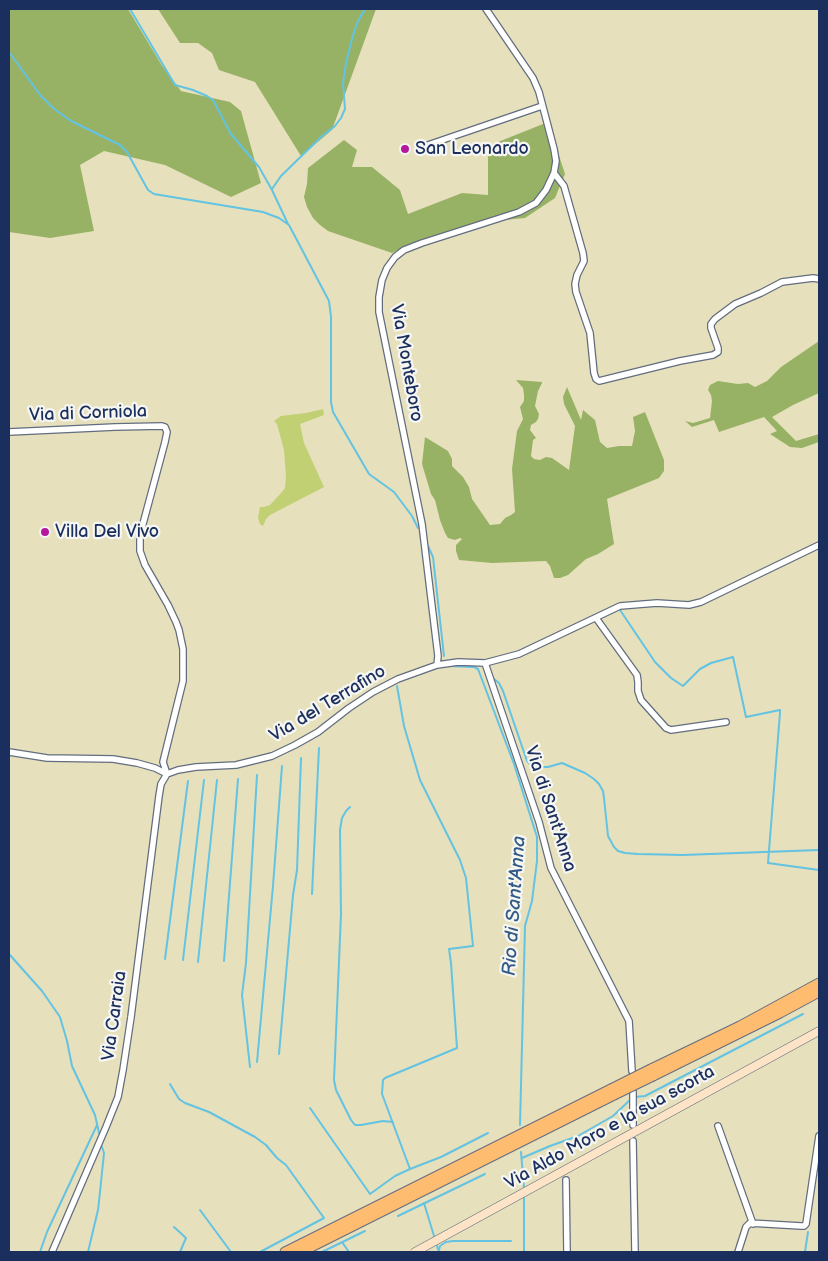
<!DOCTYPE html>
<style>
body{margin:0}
#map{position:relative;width:828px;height:1261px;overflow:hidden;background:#e6e0bd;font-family:"Balsamiq Sans",sans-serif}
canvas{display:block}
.frame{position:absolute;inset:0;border:10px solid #1b2f5e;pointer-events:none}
</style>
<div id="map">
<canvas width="828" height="1261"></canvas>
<div class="frame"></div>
</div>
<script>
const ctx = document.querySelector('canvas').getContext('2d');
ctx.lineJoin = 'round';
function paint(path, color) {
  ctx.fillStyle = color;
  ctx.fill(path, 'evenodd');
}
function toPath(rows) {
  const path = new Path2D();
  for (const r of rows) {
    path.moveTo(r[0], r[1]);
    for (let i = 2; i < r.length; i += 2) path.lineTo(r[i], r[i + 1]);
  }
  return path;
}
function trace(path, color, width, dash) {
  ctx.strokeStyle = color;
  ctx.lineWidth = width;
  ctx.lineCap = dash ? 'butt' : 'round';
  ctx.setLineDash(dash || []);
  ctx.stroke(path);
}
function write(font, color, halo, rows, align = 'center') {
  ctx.font = font + ' "Balsamiq Sans",sans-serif';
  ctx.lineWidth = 4.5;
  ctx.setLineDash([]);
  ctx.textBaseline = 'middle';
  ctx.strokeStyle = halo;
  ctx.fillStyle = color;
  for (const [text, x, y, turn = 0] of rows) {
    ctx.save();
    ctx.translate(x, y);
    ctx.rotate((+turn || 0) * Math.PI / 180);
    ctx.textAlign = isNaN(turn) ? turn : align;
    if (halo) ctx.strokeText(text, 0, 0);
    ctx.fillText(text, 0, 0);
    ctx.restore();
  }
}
paint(toPath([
 [323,409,324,415,300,424,304,443,324,487,270,515,266,519,263,526,260,524,258,518,260,507,264,507,270,505,282,492,285,488,286,476,284,450,277,424,274,421,281,416,306,413]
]), '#c0d073');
paint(toPath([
 [9,9,128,9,161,64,181,91,230,102,241,111,261,183,231,197,165,165,104,151,80,165,94,231,50,238,9,232],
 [158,9,376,9,332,130,301,156,255,82,219,70,212,53,198,43,180,43],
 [548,122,565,174,555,198,525,218,504,220,404,247,392,253,328,231,320,225,313,218,307,207,304,197,307,184,308,168,344,140,357,150,352,167,372,167,400,190,408,214,462,193,488,195,488,146],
 [819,341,819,393,793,405,772,417,796,441,819,434,819,442,802,448,790,447,770,434,777,431,764,417,719,432,714,420,692,427,685,421,693,423,710,418,712,401,711,395,708,390,710,385,718,381,738,384,748,383,755,387,767,381,781,367],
 [516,380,542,382,542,383,538,391,535,406,539,414,538,419,536,422,531,425,530,430,536,438,533,440,531,456,534,459,540,460,546,457,552,458,569,470,575,426,564,404,563,397,567,387,581,420,583,410,595,420,600,442,607,448,619,446,632,446,635,431,633,417,645,412,664,460,664,471,659,478,607,499,614,544,598,554,586,559,568,575,560,578,554,578,550,566,546,561,492,563,459,560,456,551,456,545,462,539,460,538,455,540,448,538,445,533,440,520,435,500,431,494,422,464,425,437,448,451,452,459,452,466,463,477,469,487,472,499,490,525,500,524,505,518,511,515,515,512,512,469,517,431,523,419,520,407,524,401,524,395,523,388]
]), '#98b265');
trace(toPath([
 [130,9,175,85,193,90,207,96,213,100,231,134,259,167,272,190,288,224],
 [9,52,41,96,53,108,71,121,120,145,127,152,148,190,154,194,263,212,279,218,289,225,329,301,331,317,331,402,333,412,369,474,394,492,412,516,418,528],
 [272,189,281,176,322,136,335,126,341,118,345,109,343,83,346,63,353,35,358,21,365,9],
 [428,546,433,557,444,656],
 [620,610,655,662,671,678,683,686,700,669,711,663,733,657,746,717,780,710,780,713,768,863,819,870],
 [448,666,474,667,478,669,514,764,537,837,537,861,532,901,525,926,520,1125],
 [494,679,499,683,503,691,527,761,531,765,536,767,548,767,562,763,585,773,594,779,599,784,603,791,604,798,608,836,614,847,618,851,625,853,638,854,683,855,819,850],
 [397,686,404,726,420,780,460,860,466,878,473,946,449,949,451,963,457,1048,385,1078,383,1080,382,1094,410,1169],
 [350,807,346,811,342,818,340,830,341,914,334,1080,336,1090,351,1120,355,1125,361,1125,383,1121,393,1122],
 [312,894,319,748],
 [9,954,42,991,60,1017,67,1041,72,1066,95,1115,99,1133],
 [165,959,188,781],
 [183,960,204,780],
 [224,961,238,779],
 [198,962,217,780],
 [279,1054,293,895,297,870,301,758],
 [257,1062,273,886,282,766],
 [250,1067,242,995,246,963,257,775],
 [170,1084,179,1099,185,1103,209,1112,255,1137,266,1145,277,1158,286,1165,324,1218,260,1252],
 [635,1097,645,1096,803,1014],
 [310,1108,370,1194,395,1176,410,1169,441,1157,488,1133],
 [521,1152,524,1188],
 [522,1158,550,1146,578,1136,613,1116,631,1099],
 [524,1198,524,1252],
 [424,1203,434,1236],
 [200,1210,231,1252],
 [398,1216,485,1174],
 [174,1227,186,1238,180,1252],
 [342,1242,349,1252],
 [437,1246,439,1252],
 [439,1250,440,1246,446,1242,453,1241,511,1241],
 [40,1252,47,1232,97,1125],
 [88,1252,98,1210,100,1192,104,1153,102,1147],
 [322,1252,365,1231],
 [805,1252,808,1232]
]), '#63c3e2', 2);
const minor = toPath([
 [419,148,542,106],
 [554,173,564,186,583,253,584,261,577,275,575,284,576,292,590,333,594,373,596,379,599,381,680,361,713,355,718,352,718,348,711,328,711,324,715,319,735,304,761,293,782,282,813,278,819,279],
 [9,432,115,427,162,426,165,427,167,432,165,442,140,535,140,551,145,565,168,605,176,622,179,630,183,649,183,681,163,762,167,774],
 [596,618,637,675,638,682,638,691,641,700,666,728,671,730,726,722],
 [485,663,539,822,551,868,629,1021,632,1071],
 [437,665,438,656,422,524,379,312,379,297,382,280,387,268,395,257,404,250,422,243,519,212,536,203,546,190,554,173,556,161,554,149,539,92,533,78,486,9],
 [9,752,47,758,113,759,137,763,155,768,167,774,178,770,196,767,236,765,272,756,295,745,318,732,349,708,373,692,398,679,437,665,458,662,485,663,519,654,620,606,657,603,689,605,701,602,819,545],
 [633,1092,633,1125],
 [718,1126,753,1224],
 [633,1141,635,1252],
 [566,1180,567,1252],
 [52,1252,106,1127,118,1097,123,1070,131,1017,159,796,161,784,167,774],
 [738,1252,746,1227,750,1223,801,1226,804,1226,806,1224,819,1136]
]);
const secondary = toPath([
 [415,1252,819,1031]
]);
const trunk = toPath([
 [651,1069,740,1026,819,983],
 [653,1076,780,1013,819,992],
 [285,1252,611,1089],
 [301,1252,614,1095]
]);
trace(minor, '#626d7f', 8);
trace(secondary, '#626d7f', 9);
trace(trunk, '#626d7f', 11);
trace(minor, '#fff', 5.5);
trace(secondary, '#fee4c6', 8);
trace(trunk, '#fdbc70', 9);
const trunkBridge = toPath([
 [611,1089,651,1069],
 [614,1095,653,1076]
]);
trace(trunkBridge, '#626d7f', 11, []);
trace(trunkBridge, '#fdbc70', 9);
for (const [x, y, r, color] of [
 [405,149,5,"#b5179e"],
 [45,532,5,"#b5179e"]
]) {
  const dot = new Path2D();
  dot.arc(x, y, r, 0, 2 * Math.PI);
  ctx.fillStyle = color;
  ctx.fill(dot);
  trace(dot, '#f6f6f2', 2);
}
write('18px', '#1b2f5e', '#f6f6f2', [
 ["San Leonardo",415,149],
 ["Villa Del Vivo",55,532]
], 'left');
write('18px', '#1b2f5e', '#f6f6f2', [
 ["Via Monteboro",406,363,80],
 ["Via di Corniola",88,414,-2],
 ["Via del Terrafino",328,704,-31],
 ["Via di Sant'Anna",550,809,72],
 ["Via Carraia",115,1016,-82],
 ["Via Aldo Moro e la sua scorta",610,1128,-29]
]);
write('italic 19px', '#315b86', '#f6f6f2', [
 ["Rio di Sant'Anna",515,906,-86]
]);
</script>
